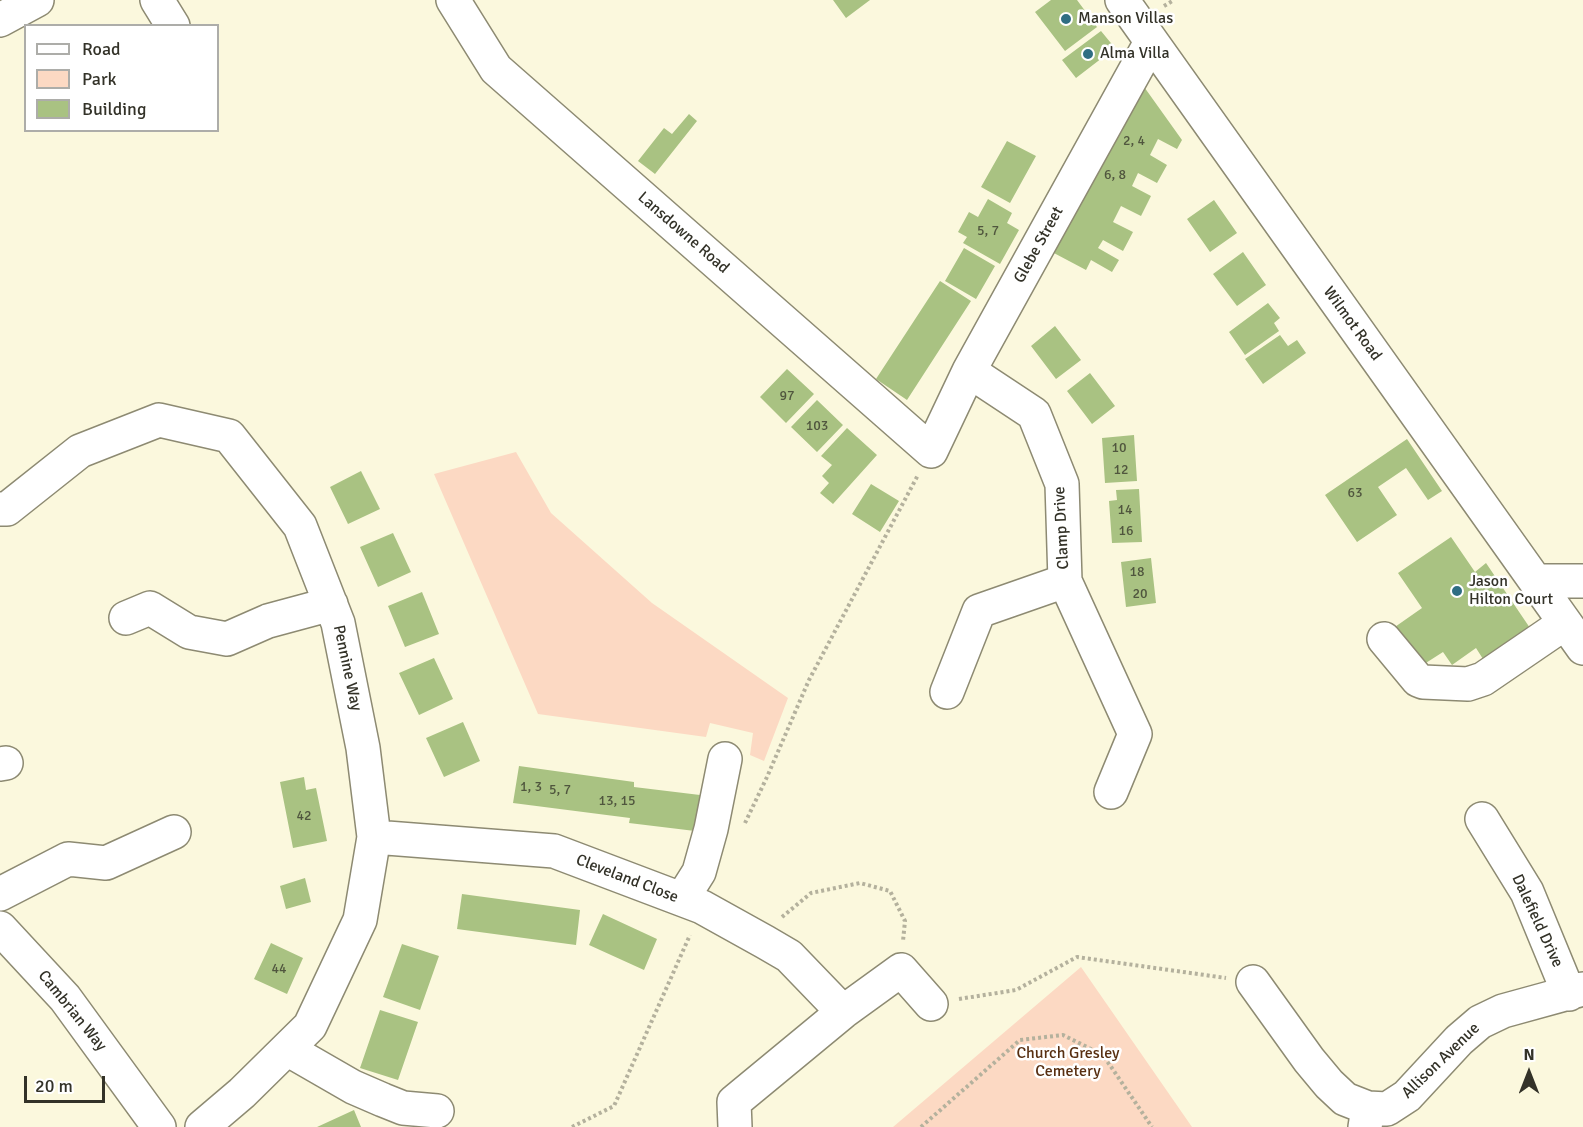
<!DOCTYPE html>
<style>
body{margin:0}
#map{position:relative;width:1583px;height:1127px;overflow:hidden;background:#fbf8dd;font-family:Signika,sans-serif}
canvas{display:block}
.legend{position:absolute;left:24px;top:24px;width:195px;height:108px;box-sizing:border-box;background:#fff;border:2px solid #adada9;margin:0;padding:8px 10px;list-style:none;font-size:18px;color:#333228}
.legend li{display:flex;align-items:center;gap:12px;height:30px}
.legend b{width:30px;border:2px solid #adada9}
.north{position:absolute;left:1499px;top:1043px;width:60px;height:60px;-webkit-text-stroke:4px #fff;paint-order:stroke;rotate:0deg;font-size:16px;font-weight:700;line-height:24px;text-align:center;color:#333228}
.north::after{content:'';display:block;margin:auto;width:21px;height:27px;background:#333228;clip-path:polygon(50% 0,100% 100%,50% 72%,0 100%)}
.scale{position:absolute;left:24px;top:1076px;width:81px;height:27px;box-sizing:border-box;border:3px solid #333228;border-top:0;padding-left:8px;font-size:18px;line-height:21px;white-space:nowrap;color:#333228;-webkit-text-stroke:4px #fff;paint-order:stroke}
</style>
<div id="map">
<canvas width="1583" height="1127"></canvas>
<ul class="legend">
<li><b style="height:8px;background:#fff"></b>Road</li>
<li><b style="height:16px;background:#fcd9c3"></b>Park</li>
<li><b style="height:16px;background:#a9c282"></b>Building</li>
</ul>
<div class="north">N</div>
<div class="scale">20 m</div>
</div>
<script>
const ctx = document.querySelector('canvas').getContext('2d');
ctx.lineJoin = 'round';
function paint(path, color) {
  ctx.fillStyle = color;
  ctx.fill(path, 'evenodd');
}
function toPath(rows) {
  const path = new Path2D();
  for (const r of rows) {
    path.moveTo(r[0], r[1]);
    for (let i = 2; i < r.length; i += 2) path.lineTo(r[i], r[i + 1]);
  }
  return path;
}
function trace(path, color, width, dash) {
  ctx.strokeStyle = color;
  ctx.lineWidth = width;
  ctx.lineCap = dash ? 'butt' : 'round';
  ctx.setLineDash(dash || []);
  ctx.stroke(path);
}
function write(font, color, halo, rows, align = 'center') {
  ctx.font = font + ' Signika,sans-serif';
  ctx.lineWidth = 5;
  ctx.setLineDash([]);
  ctx.textBaseline = 'middle';
  ctx.strokeStyle = halo;
  ctx.fillStyle = color;
  for (const [text, x, y, turn = 0] of rows) {
    ctx.save();
    ctx.translate(x, y);
    ctx.rotate((+turn || 0) * Math.PI / 180);
    ctx.textAlign = isNaN(turn) ? turn : align;
    if (halo) ctx.strokeText(text, 0, 0);
    ctx.fillText(text, 0, 0);
    ctx.restore();
  }
}
paint(toPath([
 [516,452,551,513,652,603,788,698,764,761,750,755,753,733,710,723,706,737,538,714,434,474],
 [1081,967,1192,1127,893,1127]
]), '#fcd9c3');
paint(toPath([
 [833,0,870,0,846,18],
 [1051,0,1077,0,1097,27,1065,51,1035,12],
 [1101,31,1115,48,1076,78,1062,60],
 [1142,84,1182,140,1177,149,1158,139,1150,155,1167,165,1157,183,1138,173,1132,186,1151,196,1141,216,1121,206,1113,222,1133,232,1123,251,1103,240,1098,248,1119,260,1112,272,1091,260,1086,270,1052,252],
 [689,114,697,121,655,174,638,161,664,128,672,134],
 [1007,141,1036,156,1010,203,981,187],
 [988,199,1012,213,1007,223,1019,230,1000,264,963,243,967,237,958,232,969,212,978,217],
 [1214,200,1237,233,1210,252,1187,219],
 [964,248,995,266,976,299,945,281],
 [1243,252,1266,285,1237,306,1213,274],
 [940,281,971,301,907,400,876,379],
 [1268,303,1280,318,1274,323,1279,331,1245,355,1229,332],
 [1055,326,1081,360,1056,379,1031,346],
 [1280,335,1288,346,1297,340,1306,353,1263,384,1245,359],
 [787,369,814,394,786,423,760,397],
 [1090,373,1115,406,1092,424,1067,391],
 [817,400,843,425,817,452,791,427],
 [847,428,877,455,833,504,820,493,829,483,822,476,832,465,821,456],
 [1134,435,1137,481,1105,483,1102,438],
 [1407,439,1442,491,1428,500,1406,468,1378,487,1397,515,1357,542,1325,495],
 [361,471,380,509,348,524,330,487],
 [871,484,899,501,880,532,852,514],
 [1139,489,1142,542,1112,543,1109,501,1117,500,1116,490],
 [393,533,411,572,378,587,360,547],
 [1451,537,1475,572,1486,563,1530,628,1483,659,1476,648,1452,665,1443,652,1418,668,1392,629,1422,608,1398,573],
 [1151,558,1156,603,1126,607,1121,562],
 [422,592,439,634,405,647,388,606],
 [434,658,453,699,419,715,399,673],
 [463,722,480,761,444,777,426,738],
 [519,766,634,782,634,787,700,795,695,831,629,823,630,818,513,803],
 [304,777,306,790,316,788,327,841,293,848,280,782],
 [305,878,311,902,286,909,280,886],
 [462,894,580,910,576,945,457,929],
 [603,914,657,939,644,970,589,945],
 [271,943,303,958,287,994,254,979],
 [402,944,439,956,420,1010,383,997],
 [380,1010,418,1022,398,1080,360,1068],
 [354,1110,361,1127,317,1127]
]), '#a9c282');
const minor = toPath([
 [157,0,173,26],
 [453,0,496,69,931,451,969,371,1151,42],
 [1122,0,1583,648],
 [0,20,37,0],
 [969,371,1034,414,1062,484,1065,581,1135,734,1111,792],
 [0,509,7,509,80,451,159,420,229,436,300,526,338,623,363,748,374,837,360,920,310,1026,242,1093,202,1127],
 [1536,581,1583,581],
 [126,618,150,608,189,632,227,639,268,621,331,604],
 [1384,639,1418,680,1423,682,1468,684,1483,679,1565,623],
 [947,692,979,611,1065,581],
 [0,764,6,763],
 [1482,819,1527,892,1569,994],
 [374,837,554,851,702,907,765,942,789,956,843,1012],
 [0,894,68,859,106,863,174,832],
 [682,899,699,872,711,829,725,759],
 [0,928,65,998,159,1127],
 [1253,982,1309,1060,1329,1084,1345,1099,1368,1108],
 [287,1049,353,1087,383,1100,403,1108,437,1111],
 [735,1127,734,1102,843,1012,901,970,931,1004],
 [1365,1127,1368,1108,1387,1109,1407,1096,1459,1040,1480,1022,1503,1011,1583,989]
]);
trace(minor, '#8d8a72', 36);
trace(toPath([
 [1164,6,1174,0],
 [745,823,767,777,809,680,918,475],
 [782,917,811,893,860,883,890,891,905,921,903,941],
 [959,999,1016,990,1077,957,1226,978],
 [572,1127,614,1106,690,935],
 [921,1127,1020,1040,1063,1035,1103,1055,1152,1127]
]), '#b4b19d', 4, [3, 3]);
trace(minor, '#fff', 33);
for (const [x, y, r, color] of [
 [1066,19,6,"#2f6e83"],
 [1088,54,6,"#2f6e83"],
 [1457,591,6,"#2f6e83"]
]) {
  const dot = new Path2D();
  dot.arc(x, y, r, 0, 2 * Math.PI);
  ctx.fillStyle = color;
  ctx.fill(dot);
  trace(dot, '#fff', 2);
}
write('14px', '#50563e', null, [
 ["2, 4",1134,141],
 ["6, 8",1115,175],
 ["5, 7",988,231],
 ["97",787,396],
 ["103",817,426],
 ["10",1119,448],
 ["12",1121,470],
 ["63",1355,493],
 ["14",1125,510],
 ["16",1126,531],
 ["18",1137,572],
 ["20",1140,594],
 ["1, 3",531,787],
 ["5, 7",560,790],
 ["13, 15",617,801],
 ["42",304,816],
 ["44",279,969]
]);
write('16px', '#333228', '#fff', [
 ["Manson Villas",1078,19],
 ["Alma Villa",1100,54],
 ["Jason",1469,582],
 ["Hilton Court",1469,600]
], 'left');
write('16px', '#333228', '#fff', [
 ["Lansdowne Road",683,233,41],
 ["Glebe Street",1039,245,-61],
 ["Wilmot Road",1352,324,54],
 ["Clamp Drive",1062,528,-93],
 ["Pennine Way",347,668,78],
 ["Cleveland Close",627,879,21],
 ["Dalefield Drive",1537,921,65],
 ["Cambrian Way",72,1011,51],
 ["Allison Avenue",1441,1061,-44]
]);
write('16px', '#582f11', '#fff', [
 ["Church Gresley",1068,1054],
 ["Cemetery",1068,1072]
]);
</script>
